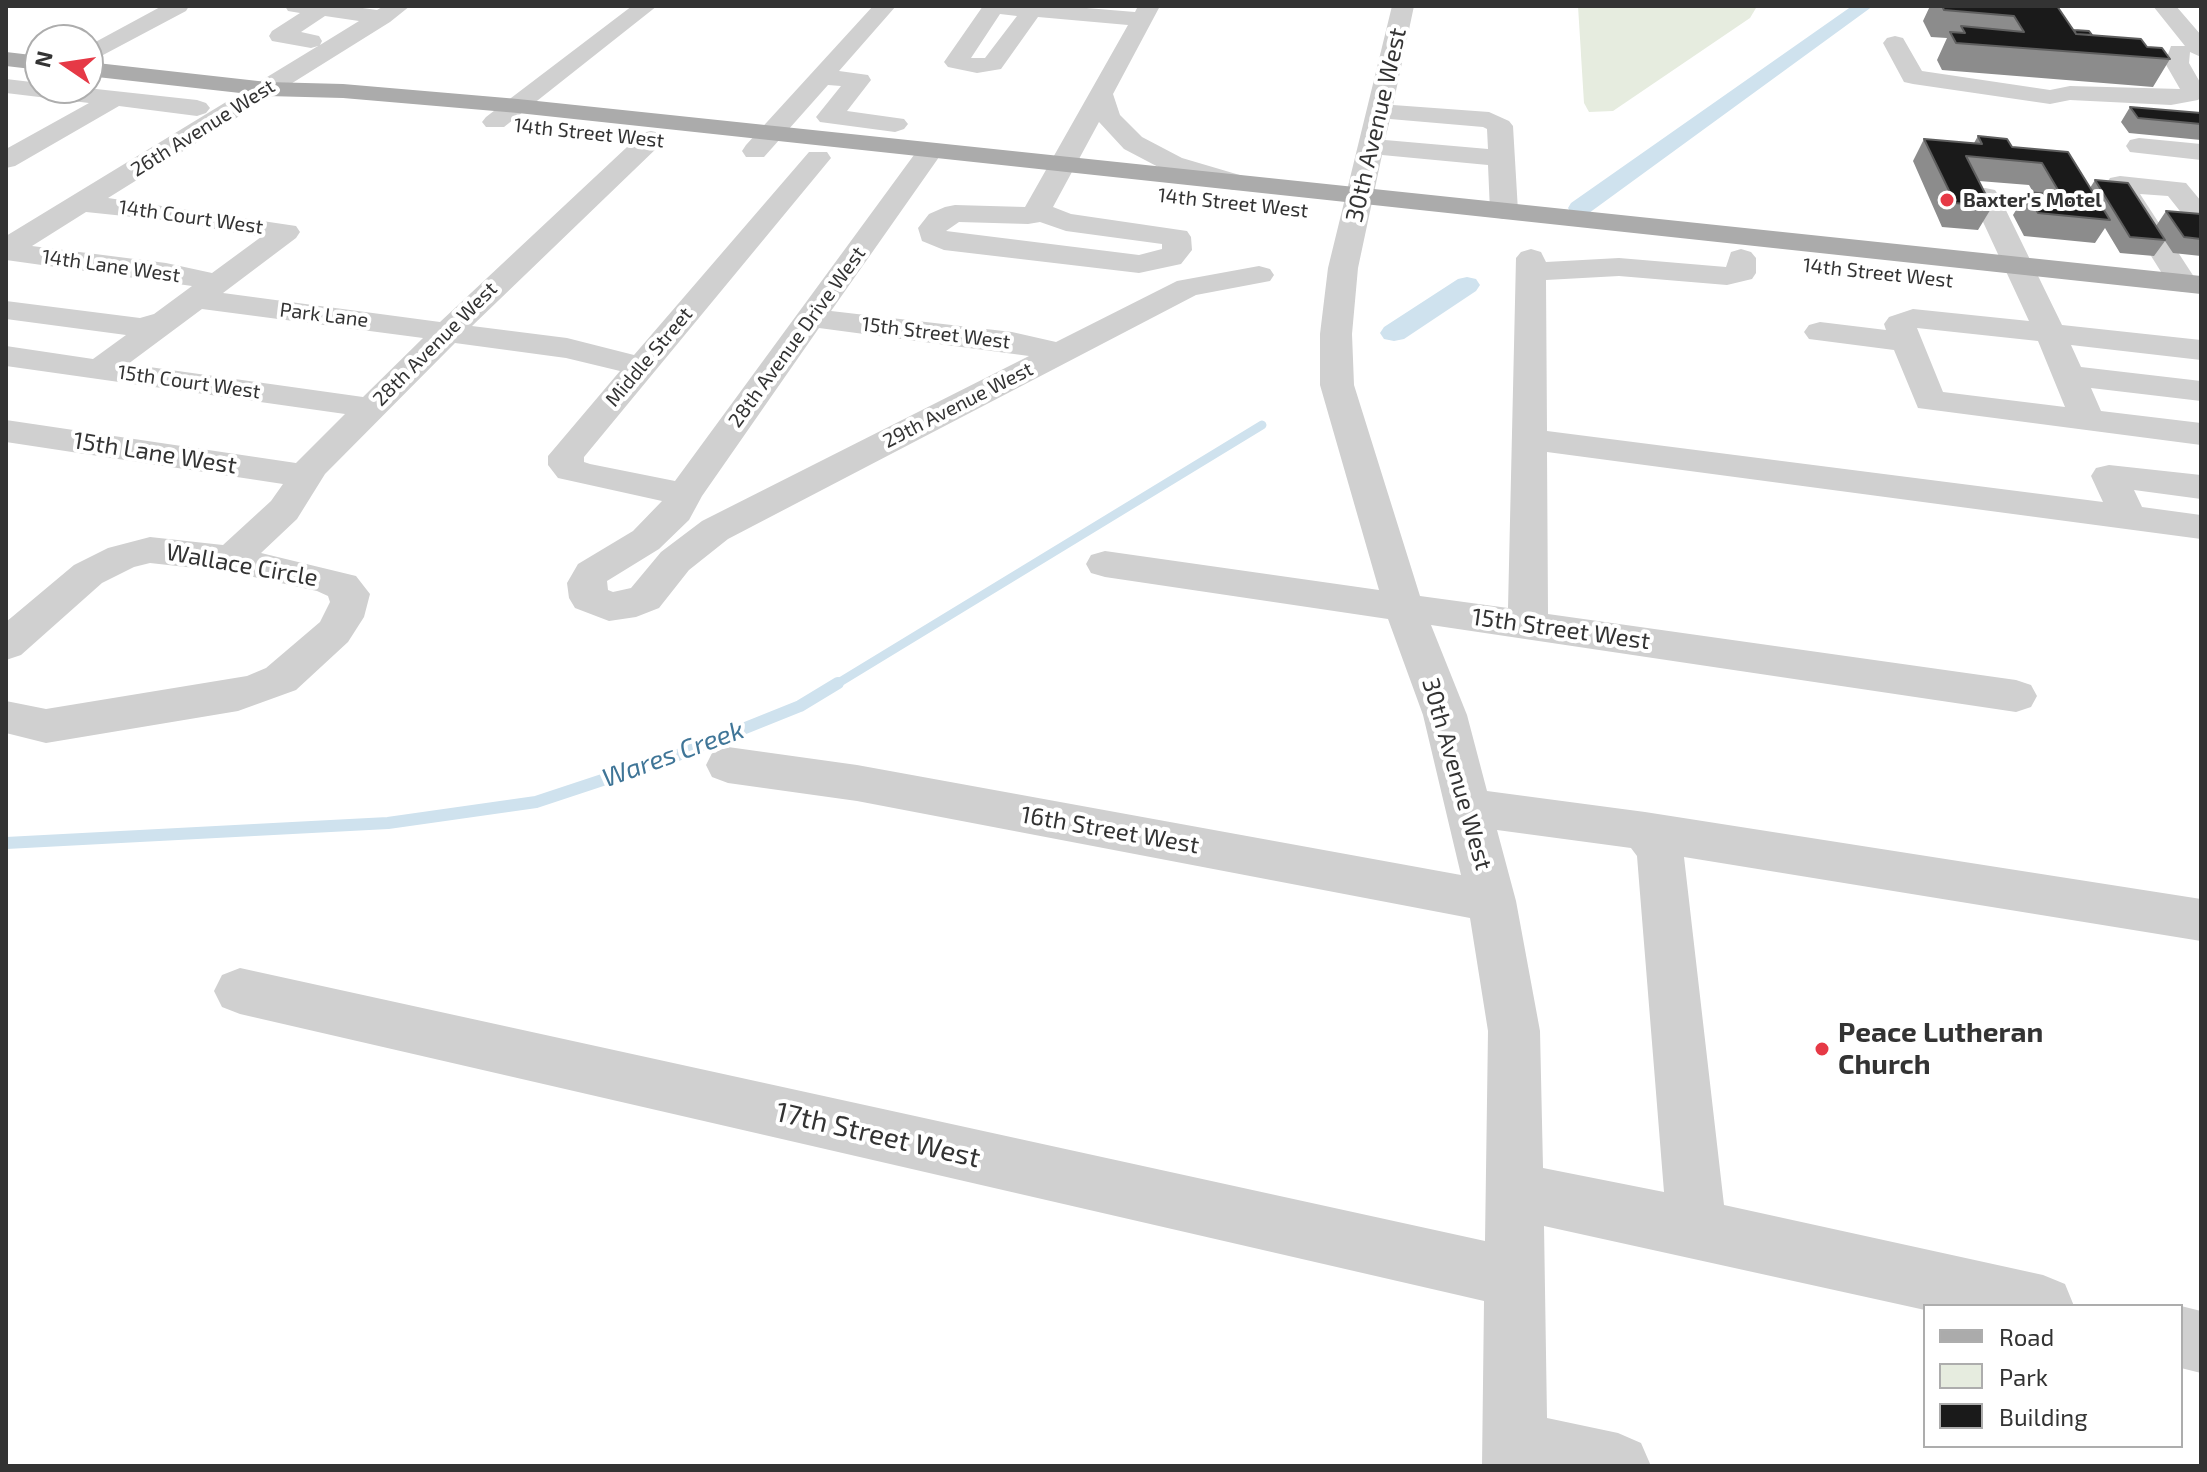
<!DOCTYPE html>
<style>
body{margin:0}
#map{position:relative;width:2207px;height:1472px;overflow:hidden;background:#fff;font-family:"Exo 2",sans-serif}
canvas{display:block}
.frame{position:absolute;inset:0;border:8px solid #333;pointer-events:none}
.legend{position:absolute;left:1923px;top:1304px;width:260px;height:144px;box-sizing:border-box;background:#fff;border:2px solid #adadad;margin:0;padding:10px 14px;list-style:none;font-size:24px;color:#333}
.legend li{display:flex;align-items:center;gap:16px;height:40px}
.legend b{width:40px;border:2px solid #adadad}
.north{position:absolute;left:24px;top:24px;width:80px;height:80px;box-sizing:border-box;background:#fff;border:2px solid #adadad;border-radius:50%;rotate:283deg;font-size:22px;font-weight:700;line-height:32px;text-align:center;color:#333}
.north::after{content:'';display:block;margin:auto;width:28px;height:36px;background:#e63946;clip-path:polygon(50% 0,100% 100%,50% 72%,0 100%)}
</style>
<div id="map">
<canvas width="2207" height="1472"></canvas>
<div class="frame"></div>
<ul class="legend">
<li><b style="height:10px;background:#ababab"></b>Road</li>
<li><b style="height:22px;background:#e6ecdf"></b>Park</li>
<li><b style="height:22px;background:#1a1a1a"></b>Building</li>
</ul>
<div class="north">N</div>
</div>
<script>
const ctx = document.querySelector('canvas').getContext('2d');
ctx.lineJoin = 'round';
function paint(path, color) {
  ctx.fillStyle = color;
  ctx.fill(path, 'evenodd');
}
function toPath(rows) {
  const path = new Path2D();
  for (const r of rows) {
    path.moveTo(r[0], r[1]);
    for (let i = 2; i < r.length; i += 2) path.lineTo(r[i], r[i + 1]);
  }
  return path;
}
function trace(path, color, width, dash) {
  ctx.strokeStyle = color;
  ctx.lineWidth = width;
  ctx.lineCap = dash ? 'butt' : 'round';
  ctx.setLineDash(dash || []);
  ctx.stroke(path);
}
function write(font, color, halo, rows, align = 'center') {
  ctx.font = font + ' "Exo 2",sans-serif';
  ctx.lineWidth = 8;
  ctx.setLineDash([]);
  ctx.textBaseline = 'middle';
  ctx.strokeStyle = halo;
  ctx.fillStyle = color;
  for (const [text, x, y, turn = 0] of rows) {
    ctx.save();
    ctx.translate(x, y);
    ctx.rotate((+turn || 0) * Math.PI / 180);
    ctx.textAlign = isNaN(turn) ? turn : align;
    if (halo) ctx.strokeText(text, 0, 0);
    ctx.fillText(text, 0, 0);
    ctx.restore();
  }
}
paint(toPath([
 [1578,6,1737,6,1756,8,1750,18,1613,111,1589,112,1584,103]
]), '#e6ecdf');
trace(toPath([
 [835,685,1262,425]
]), '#cfe2ee', 9);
trace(toPath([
 [6,843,388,823,536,802,678,755,800,706,838,683]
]), '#cfe2ee', 12);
paint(toPath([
 [1852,6,1873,6,1589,213,1571,213,1568,208,1571,203,1852,6],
 [1467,277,1476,279,1480,285,1476,291,1404,339,1394,341,1384,339,1380,333,1384,327,1458,279,1467,277]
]), '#cfe2ee');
paint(toPath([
 [162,6,189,6,186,11,88,63,88,46,162,6],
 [285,6,348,6,377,10,384,6,410,6,390,22,108,198,296,226,300,232,296,238,223,293,440,322,642,133,651,131,660,133,664,139,660,145,472,326,567,338,634,355,809,152,827,152,831,158,584,457,584,462,590,464,675,481,922,144,940,144,944,150,831,311,1012,332,1056,342,1177,281,1259,266,1270,269,1274,275,1270,281,1196,295,728,539,689,570,659,608,636,617,609,621,575,608,569,598,567,583,578,564,633,531,662,501,558,478,548,465,548,456,620,371,566,358,455,343,325,474,297,519,261,553,356,576,370,594,364,617,348,642,296,690,238,711,46,743,6,733,6,701,46,709,247,676,266,668,320,622,330,602,328,596,317,591,231,572,150,563,134,567,102,583,21,655,6,660,6,622,74,565,108,548,150,537,223,545,271,501,283,484,6,442,6,420,296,463,345,414,6,366,6,346,93,359,126,335,6,319,6,301,140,318,154,314,192,286,6,260,6,236,318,46,311,48,272,41,269,36,272,31,300,13,288,11,285,6],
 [325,16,359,21,320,45,322,41,319,36,301,32,325,16],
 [86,212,163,220,261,237,212,273,166,263,32,246,86,212],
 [202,309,423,338,363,397,128,364,202,309],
 [819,328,1029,356,702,521,661,552,631,588,613,592,608,590,607,581,659,549,689,520,702,496,819,328],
 [632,6,657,6,504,127,486,127,482,122,486,117,632,6],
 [873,6,896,6,839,71,868,75,871,80,847,111,904,119,908,124,904,129,895,132,820,122,816,117,841,86,828,85,764,157,746,157,742,151,746,145,873,6],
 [983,6,1062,6,1135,12,1138,6,1160,6,1113,94,1120,115,1142,137,1182,158,1243,176,1247,182,1243,188,1233,190,1164,170,1124,149,1099,122,1053,207,1071,214,1187,231,1191,237,1192,250,1181,264,1139,273,944,250,922,241,918,228,929,214,945,207,955,205,1025,207,1128,25,1038,17,1001,69,977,73,948,67,944,62,983,6],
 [1000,14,1017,16,985,58,971,58,1000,14],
 [959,222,1028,224,1040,222,1066,231,1162,244,1162,249,1139,255,946,231,959,222],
 [1392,6,1414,6,1393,105,1489,112,1509,121,1513,126,1518,211,1514,217,1504,219,1494,217,1490,211,1488,165,1382,155,1358,268,1352,334,1354,385,1420,596,1508,608,1516,258,1521,252,1531,249,1541,252,1546,262,1619,258,1726,267,1731,252,1741,249,1751,252,1756,258,1756,273,1752,279,1727,285,1619,276,1546,280,1547,431,2103,502,2091,476,2096,468,2109,465,2201,475,2201,499,2134,490,2142,507,2201,515,2201,539,1547,452,1548,614,2016,680,2031,685,2037,696,2031,707,2016,712,1431,625,1467,715,1487,791,1645,812,2201,899,2201,941,1684,857,1724,1205,2043,1275,2065,1284,2074,1306,1925,1306,1925,1310,1544,1226,1547,1418,1618,1433,1641,1443,1651,1466,1482,1466,1484,1301,240,1014,222,1007,214,991,222,975,240,968,1485,1241,1488,1031,1470,918,857,801,728,783,712,777,706,765,712,753,728,747,857,765,1461,875,1423,715,1388,619,1105,577,1091,573,1086,564,1091,555,1105,551,1379,590,1320,385,1320,334,1328,268,1392,6],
 [1390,119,1483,127,1487,129,1488,149,1385,140,1390,119],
 [1497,830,1631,848,1637,856,1664,1192,1543,1168,1540,1031,1516,901,1497,830],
 [2153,6,2176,6,2201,35,2201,57,2190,52,2189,63,2201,84,2201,97,2198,100,2171,105,2070,100,2050,104,1913,84,1904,82,1883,43,1887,38,1895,36,1903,38,1922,71,2050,90,2070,86,2180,89,2165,63,2171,46,2185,46,2153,6],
 [6,79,40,83,40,88,87,88,197,100,206,103,210,108,206,113,197,116,119,106,15,166,6,168,6,149,89,103,6,93,6,79],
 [2139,138,2201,144,2201,160,2130,152,2126,146,2130,140,2139,138],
 [2120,176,2186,183,2201,201,2201,228,2191,225,2168,196,2140,194,2198,283,2194,289,2183,292,2172,289,2168,283,2106,184,2110,178,2120,176],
 [1985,188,1995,190,1999,196,2062,325,2201,340,2201,360,2071,345,2081,367,2201,381,2201,401,2091,388,2101,411,2201,423,2201,445,1918,408,1894,350,1809,339,1804,332,1809,325,1820,322,1886,330,1884,324,1889,317,1913,309,2029,321,1971,196,1975,190,1985,188],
 [1917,328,2038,341,2065,407,1943,392,1917,328],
 [2181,1306,2201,1311,2201,1373,2181,1368,2181,1306]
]), '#d0d0d0');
paint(toPath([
 [6,52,40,56,40,70,6,66,6,52],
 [88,62,267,82,343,84,518,99,2201,276,2201,294,518,113,343,98,267,96,88,76,88,62]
]), '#ababab');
paint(toPath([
 [1930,6,2057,6,2074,30,2147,47,2170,59,2153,87,1942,70,1937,60,1947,38,1931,37,1923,21],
 [2130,107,2201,113,2201,140,2129,133,2121,122],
 [1978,136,2012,147,2090,188,2095,180,2156,226,2166,211,2201,214,2201,256,2173,253,2165,241,2154,256,2120,253,2105,228,2095,243,2024,236,2013,215,2027,192,2033,192,2029,185,1979,181,1992,207,1978,230,1942,227,1913,161,1924,139,1974,143]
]), '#8c8c8c');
const building = toPath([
 [1942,6,2057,6,2076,34,2141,39,2147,47,2162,48,2170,59,1956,43,1950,32,1965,33,1961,26,2024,32,2014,16,1944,10,1942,6],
 [2074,30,2089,31,2092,35,2076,34,2074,30],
 [2130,107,2201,113,2201,124,2138,118,2130,107],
 [1978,136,2007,139,2012,147,2068,152,2110,220,2038,213,2027,192,2061,195,2042,163,1966,156,1992,207,1955,203,1924,139,1982,144,1978,136],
 [2095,180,2128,183,2165,240,2130,237,2095,180],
 [2166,211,2201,214,2201,239,2184,237,2166,211]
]);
paint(building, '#1a1a1a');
trace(building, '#5f5f5f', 2);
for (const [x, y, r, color] of [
 [1947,200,8,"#e63946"],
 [1822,1049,8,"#e63946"]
]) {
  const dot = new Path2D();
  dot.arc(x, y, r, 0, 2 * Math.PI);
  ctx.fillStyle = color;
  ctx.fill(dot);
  trace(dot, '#fff', 3);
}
write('20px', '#333', '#fff', [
 ["26th Avenue West",203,128,-32],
 ["14th Street West",589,133,6],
 ["14th Street West",1233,203,6],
 ["14th Court West",191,217,8],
 ["14th Lane West",111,266,8],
 ["14th Street West",1878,273,6],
 ["Park Lane",324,315,7],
 ["15th Street West",936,333,7],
 ["28th Avenue Drive West",797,337,-54],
 ["28th Avenue West",435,344,-45],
 ["Middle Street",649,357,-50],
 ["15th Court West",189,382,8],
 ["29th Avenue West",958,405,-27]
]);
write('bold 20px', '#333', '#fff', [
 ["Baxter's Motel",1963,200]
], 'left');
write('24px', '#333', '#fff', [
 ["30th Avenue West",1376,125,-77],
 ["15th Lane West",155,453,9],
 ["Wallace Circle",242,565,10],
 ["15th Street West",1561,629,8],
 ["30th Avenue West",1457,774,74],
 ["16th Street West",1110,830,10]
]);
write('italic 26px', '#3f7597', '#fff', [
 ["Wares Creek",673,754,-20]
]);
write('bold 28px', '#333', '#fff', [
 ["Peace Lutheran",1838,1033],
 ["Church",1838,1065]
], 'left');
write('28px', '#333', '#fff', [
 ["17th Street West",878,1135,13]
]);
</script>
